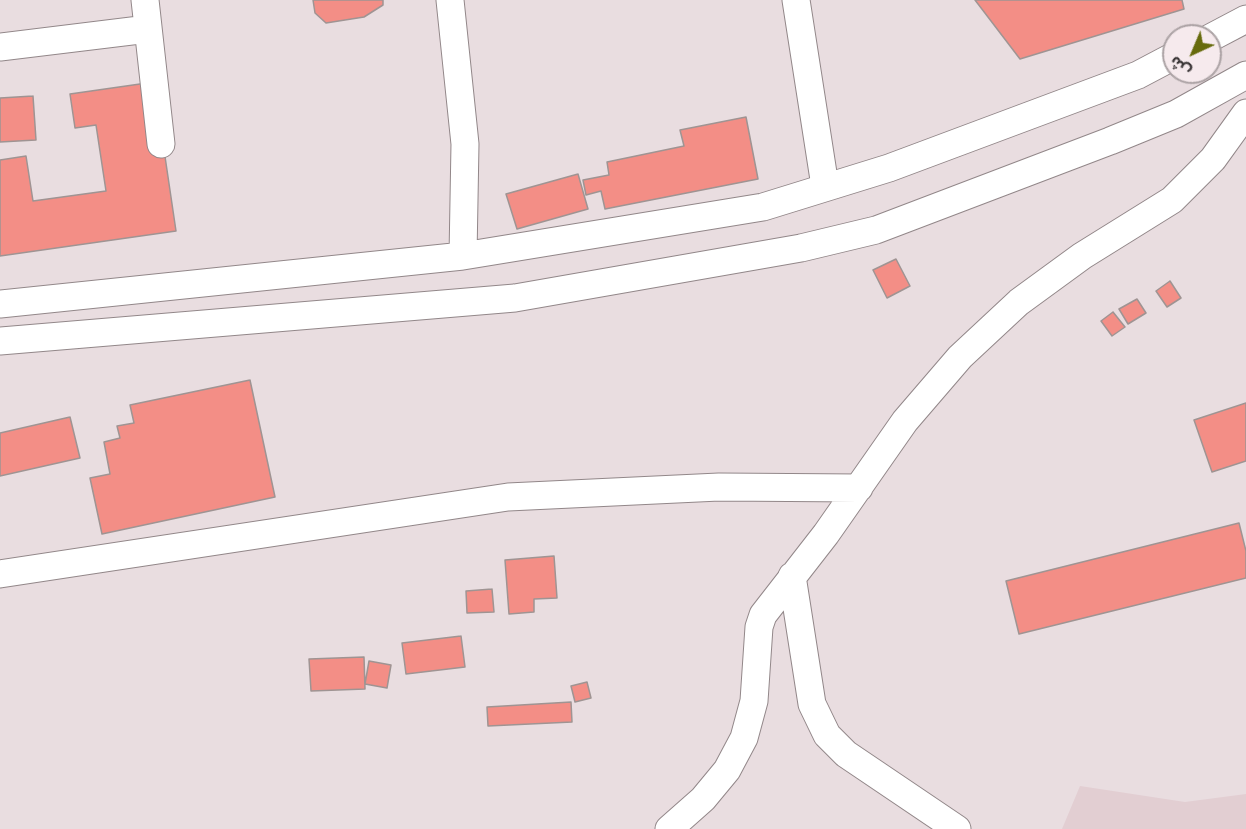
<!DOCTYPE html>
<meta charset="utf-8">
<style>
body{margin:0}
#map{position:relative;width:1246px;height:829px;overflow:hidden;background:#e9dde0;font-family:"Sofia Sans Condensed","Noto Sans Arabic",sans-serif}
canvas{display:block}
.north{position:absolute;left:1162px;top:24px;width:60px;height:60px;box-sizing:border-box;background:#f6eaed;border:2px solid #aba2a4;border-radius:50%;rotate:224deg;font-size:16px;font-weight:700;line-height:24px;text-align:center;color:#3b3637}
.north::after{content:'';display:block;margin:auto;width:21px;height:27px;background:#676b0d;clip-path:polygon(50% 0,100% 100%,50% 72%,0 100%)}
</style>
<div id="map">
<canvas width="1246" height="829"></canvas>
<div class="north">ش</div>
</div>
<script>
const ctx = document.querySelector('canvas').getContext('2d');
ctx.lineJoin = 'round';
function paint(path, color) {
  ctx.fillStyle = color;
  ctx.fill(path, 'evenodd');
}
function toPath(rows) {
  const path = new Path2D();
  for (const r of rows) {
    path.moveTo(r[0], r[1]);
    for (let i = 2; i < r.length; i += 2) path.lineTo(r[i], r[i + 1]);
  }
  return path;
}
function trace(path, color, width, dash) {
  ctx.strokeStyle = color;
  ctx.lineWidth = width;
  ctx.lineCap = dash ? 'butt' : 'round';
  ctx.setLineDash(dash || []);
  ctx.stroke(path);
}
paint(toPath([
 [1080,786,1185,802,1246,794,1246,829,1062,829]
]), '#e2ced2');
const building = toPath([
 [313,0,383,0,383,5,364,17,326,23,315,13,313,0],
 [975,0,1182,0,1184,9,1020,59,975,0],
 [154,82,176,231,0,256,0,160,26,156,33,201,106,191,96,125,75,128,70,94,154,82],
 [33,96,36,140,0,142,0,98,33,96],
 [746,117,758,179,605,209,601,191,586,195,583,180,609,175,607,162,684,146,680,130,746,117],
 [578,174,588,209,517,229,506,194,578,174],
 [896,259,910,286,887,298,873,270,896,259],
 [1170,281,1181,298,1167,307,1156,291,1170,281],
 [1137,299,1146,313,1128,324,1119,309,1137,299],
 [1113,312,1125,327,1112,336,1101,321,1113,312],
 [250,380,275,497,102,534,90,478,110,474,104,442,120,438,117,426,134,423,130,405,250,380],
 [1246,403,1246,461,1212,472,1194,420,1246,403],
 [70,417,80,458,0,476,0,433,70,417],
 [1239,523,1246,551,1246,578,1019,634,1006,581,1239,523],
 [554,556,557,598,534,599,534,612,509,614,505,560,554,556],
 [492,589,494,612,467,613,466,591,492,589],
 [461,636,465,667,406,674,402,643,461,636],
 [364,657,365,689,311,691,309,659,364,657],
 [369,661,391,665,387,688,365,684,369,661],
 [587,682,591,698,575,702,571,686,587,682],
 [571,702,572,722,488,726,487,707,571,702]
]);
paint(building, '#f38e86');
trace(building, '#9f9493', 1.5);
const street = toPath([
 [145,0,161,144],
 [450,0,465,144,463,256],
 [796,0,825,186],
 [1210,38,1246,19],
 [0,47,148,29],
 [0,304,463,256,763,207,889,168,1138,75,1174,56],
 [0,341,515,298,801,248,876,230,1110,141,1176,114,1246,75],
 [0,574,508,497,719,487,859,488],
 [792,576,812,704,827,735,846,754,957,829],
 [669,829,703,799,727,770,744,738,754,701,759,627,763,615,826,534,905,421,960,357,1019,302,1082,256,1172,200,1213,159,1246,113]
]);
trace(street, '#928789', 29);
trace(street, '#fff', 27);
</script>
